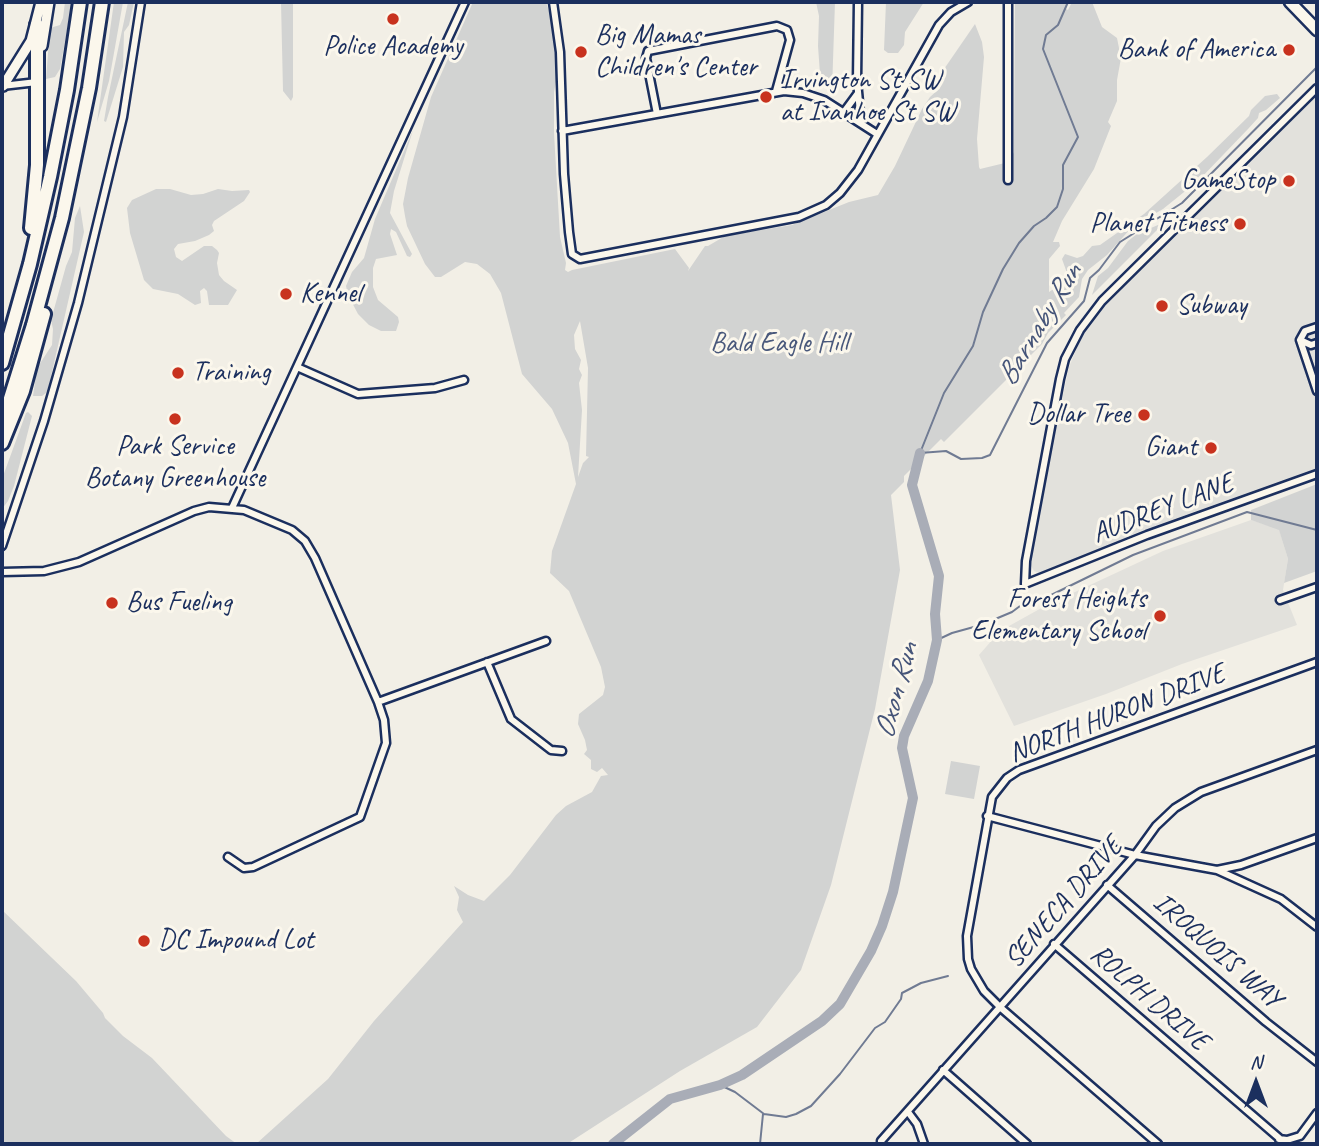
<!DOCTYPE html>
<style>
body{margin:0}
#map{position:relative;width:1319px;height:1146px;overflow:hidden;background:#f2efe6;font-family:Caveat,sans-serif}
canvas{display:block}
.frame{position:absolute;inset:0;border:4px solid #1b2f5e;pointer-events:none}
.north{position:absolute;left:1221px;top:1048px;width:70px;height:70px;-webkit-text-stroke:5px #fbf7ec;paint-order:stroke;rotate:0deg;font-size:19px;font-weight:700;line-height:28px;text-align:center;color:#1b2f5e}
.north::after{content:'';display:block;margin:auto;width:24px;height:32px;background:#1b2f5e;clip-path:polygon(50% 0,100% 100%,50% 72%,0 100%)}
</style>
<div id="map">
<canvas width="1319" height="1146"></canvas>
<div class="frame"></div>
<div class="north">N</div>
</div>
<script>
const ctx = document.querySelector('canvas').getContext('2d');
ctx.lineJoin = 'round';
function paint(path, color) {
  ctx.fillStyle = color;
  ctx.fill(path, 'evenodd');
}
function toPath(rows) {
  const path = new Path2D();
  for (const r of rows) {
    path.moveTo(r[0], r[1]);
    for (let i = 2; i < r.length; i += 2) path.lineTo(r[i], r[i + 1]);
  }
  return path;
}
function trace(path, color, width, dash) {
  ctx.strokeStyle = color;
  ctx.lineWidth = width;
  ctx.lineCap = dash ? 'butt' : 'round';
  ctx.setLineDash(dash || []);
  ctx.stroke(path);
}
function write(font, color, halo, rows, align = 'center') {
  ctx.font = font + ' Caveat,sans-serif';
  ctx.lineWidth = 6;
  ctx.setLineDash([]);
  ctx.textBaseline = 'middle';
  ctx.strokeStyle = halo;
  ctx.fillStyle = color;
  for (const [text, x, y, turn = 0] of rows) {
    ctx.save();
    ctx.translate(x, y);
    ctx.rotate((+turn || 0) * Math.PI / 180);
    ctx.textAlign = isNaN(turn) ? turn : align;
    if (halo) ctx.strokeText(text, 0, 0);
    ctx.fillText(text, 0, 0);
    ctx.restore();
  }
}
paint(toPath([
 [1317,93,1317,468,1141,531,1048,571,1039,573,1034,571,1029,562,1052,446,1069,367,1083,333,1093,318,1127,281],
 [1251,520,1279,529,1288,559,1283,590,1297,625,1182,664,1106,694,1014,726,979,655,1000,631,1045,606,1163,551]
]), '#e2e1dc');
paint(toPath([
 [65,2,72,2,60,69,55,77,46,79,50,28,60,25,63,18],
 [114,2,123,2,109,81,97,122],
 [128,2,134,2,129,25,124,32,123,67,106,122,104,121,108,97],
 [281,2,293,2,293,97,291,101,283,91],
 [473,2,546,2,562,50,554,92,554,133,560,237,566,263,565,270,568,272,572,270,675,249,689,268,688,271,705,246,708,246,725,236,792,225,849,202,878,195,895,166,922,109,930,97,940,88,938,81,942,72,975,24,982,42,984,57,977,139,979,167,980,169,1009,162,1014,152,1015,2,1066,2,1066,9,1068,10,1072,2,1092,2,1102,27,1117,38,1121,58,1117,80,1117,101,1108,122,1111,126,1094,169,1062,221,1053,242,1059,242,1060,246,1049,259,1049,292,1058,286,1062,277,1067,273,1062,259,1065,254,1077,258,1083,256,1092,246,1100,245,1144,214,1207,157,1249,116,1251,110,1265,96,1277,94,1280,98,1266,110,1259,113,1258,118,1248,129,1199,180,1163,209,1132,227,1107,255,1088,270,1082,279,1079,297,1064,313,1066,315,1048,333,1042,344,944,442,941,439,904,476,904,482,891,495,900,570,875,709,831,885,801,970,757,1027,680,1071,567,1144,256,1144,328,1079,374,1021,463,922,457,910,459,897,454,886,468,895,484,901,510,875,556,815,566,806,592,792,601,776,608,775,602,768,597,772,591,769,591,760,584,754,587,750,585,740,578,724,579,714,603,695,605,687,601,667,569,591,550,573,552,551,576,484,568,443,552,409,522,374,501,293,490,274,477,264,465,262,441,277,435,277,425,264,407,226,405,216,403,204,408,178,431,97],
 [580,321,588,368,586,456,589,457,583,463,578,477,582,410,579,383,582,375,579,369,581,360,575,349,574,335],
 [816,2,835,2,832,90,829,83,825,85,822,83,820,74,818,46,819,16],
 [886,2,924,2,905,32,904,45,898,53,888,53,884,50],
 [413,130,394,191,390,213,412,254,410,257,407,256,396,232,391,229,390,234,397,255,376,259,373,268,373,287,378,300,398,317,399,322,396,331,381,331,369,325,358,314,348,295,346,286,352,272,364,258,375,219],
 [156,189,170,189,191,195,203,194,218,189,232,191,249,190,250,192,244,201,214,221,212,225,214,231,209,235,195,241,178,244,174,249,176,257,182,261,204,246,212,246,217,250,219,253,217,263,219,275,224,281,237,290,228,305,209,305,207,291,204,288,200,291,201,303,195,305,178,294,153,289,144,280,130,233,127,208,132,200],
 [80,206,84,232,49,385,46,393,42,396,33,396,37,368,52,345,53,329,51,320,66,266,72,252,75,218],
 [1165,222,1092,295,1098,276,1108,268,1128,241,1137,234],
 [28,412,32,416,14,486,8,501,2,509,2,479,26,413],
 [1317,484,1317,571,1284,583,1288,559,1279,530,1251,520,1251,510],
 [951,761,980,766,974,799,945,794],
 [2,910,76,981,103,1013,105,1018,123,1036,152,1058,226,1136,237,1144,2,1144]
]), '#d2d3d2');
trace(toPath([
 [1068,2,1058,25,1046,35,1043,49,1078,137,1063,165,1063,189,1057,207,1046,218,1034,226,1019,243,1003,269,983,312,973,346,944,393,920,453,946,451,961,459,982,458,990,455,1047,343,1084,301,1090,278,1099,270,1120,242,1182,203,1317,67],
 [937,640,952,633,981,625,1012,612,1028,600,1043,599,1133,555,1247,512,1317,530],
 [720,1085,735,1092,764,1114,786,1117,796,1114,811,1106,840,1074,875,1028,885,1022,901,999,902,993,921,983,948,976],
 [760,1144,763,1114]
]), '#707b93', 2);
trace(toPath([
 [613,1144,670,1099,720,1085,742,1075,822,1021,840,1004,871,951,882,926,893,892,913,798,902,748,904,736,928,681,937,640,935,614,939,576,912,485,920,453]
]), '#a9adb7', 10);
const street = toPath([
 [553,2,560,52,564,174,569,232,572,254,580,259,799,217,826,205,840,193,858,170,939,25,951,12,968,2],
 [858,2,857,81,861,123],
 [2,86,37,82],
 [1317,88,1102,301,1080,330,1065,359,1060,379,1026,561,1025,584,1147,535,1317,474],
 [844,112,858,93],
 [657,114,646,58,648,51,777,26,787,30,790,40,776,91],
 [562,131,784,91,803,93,824,100,877,134],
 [1008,180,1008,2],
 [1317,327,1305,331,1300,340,1317,391],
 [1300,340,1311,345,1317,343],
 [297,367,358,394,435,388,464,380],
 [232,508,465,2],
 [2,546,44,421,78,303,123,117,141,2],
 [2,572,44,571,79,562,194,511,209,507,244,510,292,530,305,541,315,558,378,702,384,720,386,743,360,817,253,867,244,868,228,857],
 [1280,600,1317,587],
 [487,662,511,719,551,750,562,751],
 [378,702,546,641],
 [987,816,1135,855,1217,870,1241,865,1317,838],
 [1217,870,1281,899,1317,927],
 [1107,885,1266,1022,1317,1062],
 [1054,944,1286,1144],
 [943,1070,1027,1144],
 [908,1112,917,1124,924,1144],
 [1279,1139,1287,1140,1300,1136,1317,1113],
 [881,1141,1135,855,1156,826,1175,808,1201,792,1317,750],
 [1158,1144,1001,1008,984,991,971,969,968,959,967,936,992,797,1007,778,1019,770,1317,662]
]);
const secondary = toPath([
 [42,46,49,2],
 [3,86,31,41,41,2]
]);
const primary = toPath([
 [1290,2,1317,30]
]);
const highway = toPath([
 [31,228,37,165,37,25],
 [2,363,30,264,50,177,67,90,80,2],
 [2,424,33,325,62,218,89,88,102,2],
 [2,443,23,391,44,314]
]);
trace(street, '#1b2f5e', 11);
trace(secondary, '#1b2f5e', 14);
trace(primary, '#1b2f5e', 15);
trace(highway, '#1b2f5e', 18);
trace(street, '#fbf7ec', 6);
trace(secondary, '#fbf7ec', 9);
trace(primary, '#fbf7ec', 10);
trace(highway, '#fbf7ec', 12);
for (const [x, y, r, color] of [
 [393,19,7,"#c8321e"],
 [1289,50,7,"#c8321e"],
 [581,52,7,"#c8321e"],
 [766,97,7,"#c8321e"],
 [1289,181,7,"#c8321e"],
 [1240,224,7,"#c8321e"],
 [286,294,7,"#c8321e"],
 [1162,306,7,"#c8321e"],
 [178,373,7,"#c8321e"],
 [1144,415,7,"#c8321e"],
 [175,419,7,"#c8321e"],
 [1211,448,7,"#c8321e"],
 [112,603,7,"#c8321e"],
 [1160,616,7,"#c8321e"],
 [144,941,7,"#c8321e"]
]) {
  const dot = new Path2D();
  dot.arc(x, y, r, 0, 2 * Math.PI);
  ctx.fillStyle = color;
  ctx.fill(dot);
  trace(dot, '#fbf7ec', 2.5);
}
write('28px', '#1b2f5e', '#fbf7ec', [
 ["Big Mamas",595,36],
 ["Children's Center",595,68],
 ["Police Academy",393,47,"center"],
 ["Bank of America",1275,50,"right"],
 ["Irvington St SW",780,81],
 ["at Ivanhoe St SW",780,113],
 ["GameStop",1275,181,"right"],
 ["Planet Fitness",1226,224,"right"],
 ["Kennel",300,294],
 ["Subway",1176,306],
 ["Training",192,373],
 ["Dollar Tree",1130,415,"right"],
 ["Park Service",175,447,"center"],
 ["Botany Greenhouse",175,479,"center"],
 ["Giant",1197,448,"right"],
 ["Forest Heights",1146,600,"right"],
 ["Elementary School",1146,632,"right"],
 ["Bus Fueling",126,603],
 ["DC Impound Lot",158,941]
], 'left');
write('28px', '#49587b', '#fbf7ec', [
 ["Bald Eagle Hill",779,344]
]);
write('28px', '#1b2f5e', '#fbf7ec', [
 ["AUDREY LANE",1163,509,-21],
 ["NORTH HURON DRIVE",1117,714,-21],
 ["SENECA DRIVE",1064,903,-49],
 ["IROQUOIS WAY",1217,951,41],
 ["ROLPH DRIVE",1149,998,41]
]);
write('italic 30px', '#465579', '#fbf7ec', [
 ["Barnaby Run",1040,325,-59],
 ["Oxon Run",897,691,-75]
]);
</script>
